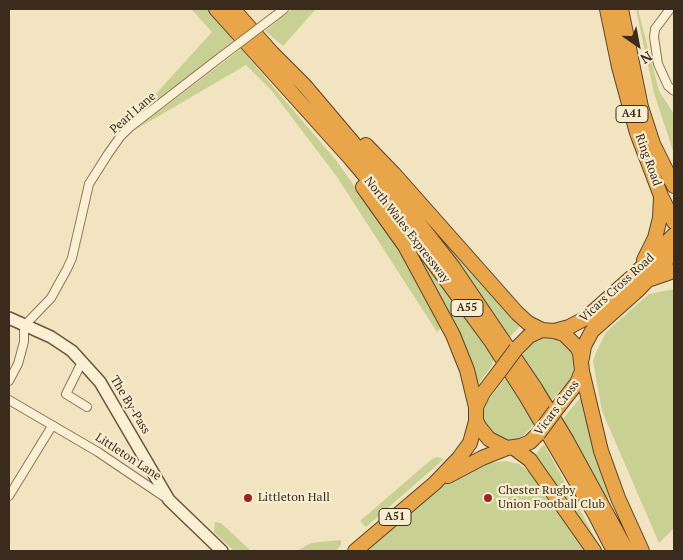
<!DOCTYPE html>
<style>
body{margin:0}
#map{position:relative;width:683px;height:560px;overflow:hidden;background:#f2e4c0;font-family:"PT Serif",serif}
canvas{display:block}
.frame{position:absolute;inset:0;border:10px solid #3b2b1c;pointer-events:none}
.north{position:absolute;left:613px;top:20px;width:50px;height:50px;-webkit-text-stroke:4px #f8edd0;paint-order:stroke;rotate:147deg;font-size:14px;font-weight:700;line-height:20px;text-align:center;color:#3b2b1c}
.north::after{content:'';display:block;margin:auto;width:18px;height:22px;background:#3b2b1c;clip-path:polygon(50% 0,100% 100%,50% 72%,0 100%)}
</style>
<div id="map">
<canvas width="683" height="560"></canvas>
<div class="frame"></div>
<div class="north">N</div>
</div>
<script>
const ctx = document.querySelector('canvas').getContext('2d');
ctx.lineJoin = 'round';
function paint(path, color) {
  ctx.fillStyle = color;
  ctx.fill(path, 'evenodd');
}
function toPath(rows) {
  const path = new Path2D();
  for (const r of rows) {
    path.moveTo(r[0], r[1]);
    for (let i = 2; i < r.length; i += 2) path.lineTo(r[i], r[i + 1]);
  }
  return path;
}
function trace(path, color, width, dash) {
  ctx.strokeStyle = color;
  ctx.lineWidth = width;
  ctx.lineCap = dash ? 'butt' : 'round';
  ctx.setLineDash(dash || []);
  ctx.stroke(path);
}
function write(font, color, halo, rows, align = 'center') {
  ctx.font = font + ' "PT Serif",serif';
  ctx.lineWidth = 4.5;
  ctx.setLineDash([]);
  ctx.textBaseline = 'middle';
  ctx.strokeStyle = halo;
  ctx.fillStyle = color;
  for (const [text, x, y, turn = 0] of rows) {
    ctx.save();
    ctx.translate(x, y);
    ctx.rotate((+turn || 0) * Math.PI / 180);
    ctx.textAlign = isNaN(turn) ? turn : align;
    if (halo) ctx.strokeText(text, 0, 0);
    ctx.fillText(text, 0, 0);
    ctx.restore();
  }
}
paint(toPath([
 [191,9,208,9,234,41,133,119,212,32],
 [292,9,316,9,283,46,265,31],
 [636,9,638,9,659,91,674,114,674,154,654,93],
 [241,49,335,159,397,245,442,327,437,332,337,177,272,91,246,65,133,131],
 [393,178,520,326,509,338],
 [392,214,495,358,492,363,493,364,476,387],
 [674,289,674,528,659,543,602,411,593,361,595,355,606,332,649,294],
 [544,337,554,337,562,340,574,354,573,371,569,380,550,402,522,356,533,341],
 [506,377,536,422,519,440,508,442,499,441,484,423,482,412,484,406],
 [581,397,609,498,606,500,561,421],
 [544,444,599,545,597,546,534,457],
 [437,457,444,459,366,527,360,521,432,459],
 [505,461,519,464,531,473,588,551,365,551,441,486,490,463],
 [215,522,221,523,251,551,234,551,214,532],
 [341,540,341,545,336,551,297,551,311,543]
]), '#c8d193');
const street = toPath([
 [670,9,655,29,654,37,658,64,668,86,674,91],
 [275,16,284,9],
 [82,362,66,394,87,407],
 [9,381,18,364,24,342,24,326,51,298,67,269,72,258,89,184,108,154,120,137,130,127,222,56],
 [9,400,98,452,166,498],
 [9,496,52,426]
]);
const secondary = toPath([
 [9,318,51,337,72,351,100,382,169,500,222,551]
]);
const highway = toPath([
 [216,9,351,159,401,218,438,269,491,341,526,396,595,514,614,551],
 [233,9,272,53,305,86,393,190,453,267,535,388,567,441,627,551],
 [607,9,619,67,637,133,661,196,674,222],
 [621,9,641,107,653,144,674,186],
 [366,145,394,174,517,313,528,323,542,330],
 [363,187,405,246,453,335,467,370,476,407],
 [644,260,655,238,660,218,661,197],
 [651,279,674,271],
 [554,331,569,327,586,318,632,277,674,235],
 [516,349,529,336,542,330,554,331,564,334,577,347,580,353,582,371,577,383,555,411],
 [582,358,584,346,592,331,638,290,674,252],
 [582,371,601,451,618,498,642,551],
 [499,372,483,393,476,407,476,421,480,428,489,439,507,448,521,446,530,442,538,434],
 [514,448,530,460,594,551],
 [448,476,482,458,507,448],
 [355,551,435,483,459,458,470,443,476,421]
]);
trace(street, '#8c7456', 10);
trace(secondary, '#6e553a', 14);
trace(highway, '#59422b', 16);
trace(street, '#fcf0d4', 8);
trace(secondary, '#fcf0d4', 11);
trace(highway, '#e8a549', 14);
const streetBridge = toPath([
 [222,56,275,16]
]);
const highwayBridge = toPath([
 [499,372,516,349],
 [538,434,555,411]
]);
trace(streetBridge, '#8c7456', 10, []);
trace(highwayBridge, '#59422b', 16, []);
trace(streetBridge, '#fcf0d4', 8);
trace(highwayBridge, '#e8a549', 14);
for (const [x, y, r, color] of [
 [248,498,5,"#a02321"],
 [488,498,5,"#a02321"]
]) {
  const dot = new Path2D();
  dot.arc(x, y, r, 0, 2 * Math.PI);
  ctx.fillStyle = color;
  ctx.fill(dot);
  trace(dot, '#f8edd0', 2);
}
for (const [x, y, w] of [
 [632,114,32],
 [467,308,32],
 [395,517,32]
]) {
  const box = new Path2D();
  box.roundRect(x - w / 2, y - 8.5, w, 17, 4);
  ctx.fillStyle = '#f8edd0';
  ctx.fill(box);
  trace(box, '#3b2b1c', 1);
}
write('bold 11px', '#3b2b1c', null, [
 ["A41",632,114],
 ["A55",467,308],
 ["A51",395,517]
]);
write('12px', '#3b2b1c', '#f8edd0', [
 ["Pearl Lane",133,113,-41],
 ["Ring Road",648,160,70],
 ["North Wales Expressway",407,230,52],
 ["Vicars Cross Road",617,288,-42],
 ["The By-Pass",130,405,59],
 ["Vicars Cross",557,408,-53],
 ["Littleton Lane",128,457,33]
]);
write('12px', '#3b2b1c', '#f8edd0', [
 ["Chester Rugby",498,491],
 ["Union Football Club",498,505],
 ["Littleton Hall",258,498]
], 'left');
</script>
